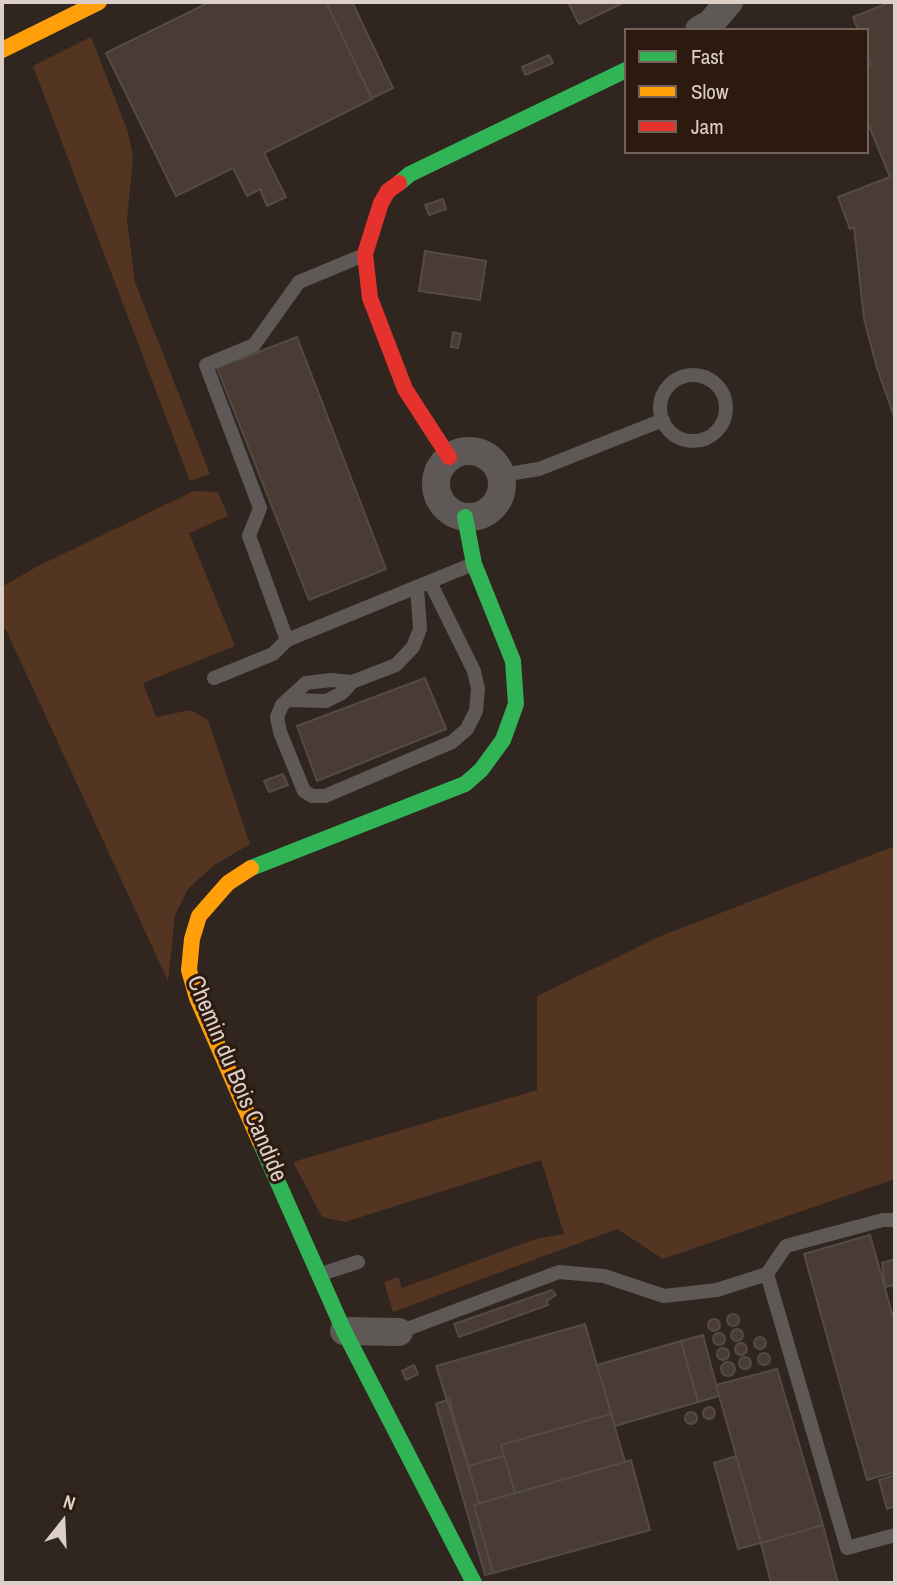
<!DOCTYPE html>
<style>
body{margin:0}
#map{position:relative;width:897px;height:1585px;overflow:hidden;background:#30251f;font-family:"Archivo Narrow",sans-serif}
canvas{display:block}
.frame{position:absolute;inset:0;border:4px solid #dccfc8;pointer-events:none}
.legend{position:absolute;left:624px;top:28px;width:245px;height:126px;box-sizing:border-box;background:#2d1a0f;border:2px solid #736259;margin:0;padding:9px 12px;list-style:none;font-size:21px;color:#dccfc8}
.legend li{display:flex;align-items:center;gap:14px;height:35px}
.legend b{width:35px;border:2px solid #736259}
.north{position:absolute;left:28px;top:1487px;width:70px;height:70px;-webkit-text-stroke:5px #2d1a0f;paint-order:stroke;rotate:18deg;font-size:19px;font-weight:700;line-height:28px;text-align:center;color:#dccfc8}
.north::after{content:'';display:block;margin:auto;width:24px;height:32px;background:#dccfc8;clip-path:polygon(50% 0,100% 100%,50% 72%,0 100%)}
</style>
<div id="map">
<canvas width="897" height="1585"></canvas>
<div class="frame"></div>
<ul class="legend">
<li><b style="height:9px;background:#30b455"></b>Fast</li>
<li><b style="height:9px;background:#ff9f0a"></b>Slow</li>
<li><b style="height:9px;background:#e5322d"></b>Jam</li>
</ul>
<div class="north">N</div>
</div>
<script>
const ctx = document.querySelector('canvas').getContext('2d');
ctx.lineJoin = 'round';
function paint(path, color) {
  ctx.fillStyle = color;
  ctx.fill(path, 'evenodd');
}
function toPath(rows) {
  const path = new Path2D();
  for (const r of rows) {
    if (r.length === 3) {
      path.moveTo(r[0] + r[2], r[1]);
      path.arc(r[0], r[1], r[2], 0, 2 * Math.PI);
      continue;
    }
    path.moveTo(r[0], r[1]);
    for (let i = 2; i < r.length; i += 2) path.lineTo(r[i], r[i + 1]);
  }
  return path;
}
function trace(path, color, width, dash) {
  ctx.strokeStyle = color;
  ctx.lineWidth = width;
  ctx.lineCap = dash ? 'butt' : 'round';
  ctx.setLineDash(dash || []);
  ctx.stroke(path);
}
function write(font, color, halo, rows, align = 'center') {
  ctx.font = font + ' "Archivo Narrow",sans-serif';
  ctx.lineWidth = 6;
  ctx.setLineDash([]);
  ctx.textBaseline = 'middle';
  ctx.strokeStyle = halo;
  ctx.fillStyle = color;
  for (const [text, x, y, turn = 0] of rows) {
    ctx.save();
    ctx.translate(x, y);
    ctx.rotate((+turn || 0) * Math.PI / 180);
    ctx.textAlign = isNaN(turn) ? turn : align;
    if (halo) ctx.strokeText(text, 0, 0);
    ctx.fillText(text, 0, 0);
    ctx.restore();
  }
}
paint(toPath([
 [91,37,128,132,133,157,127,220,135,282,210,474,190,481,33,66],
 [194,491,218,492,228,516,189,533,235,646,143,683,156,717,190,710,208,720,250,844,213,866,188,889,175,915,168,981,6,630,2,631,2,587,36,567],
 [895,846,895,1179,663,1259,617,1229,393,1312,384,1282,398,1277,402,1288,536,1239,564,1234,541,1160,345,1222,322,1217,293,1162,537,1090,537,996,663,935]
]), '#533522');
const building = toPath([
 [210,2,326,2,372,99,264,153,286,197,267,206,260,189,247,196,233,168,176,196,106,53,210,2],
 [326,2,352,2,393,88,372,98,326,2],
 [568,2,625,2,579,24,568,2],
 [891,2,895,2,895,419,877,368,864,319,854,227,850,229,838,197,890,177,867,121,867,65,871,64,867,53,867,30,858,30,853,17,891,2],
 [549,55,553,63,525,75,522,67,549,55],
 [443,199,446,209,429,215,425,205,443,199],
 [425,251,486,261,480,300,419,291,425,251],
 [453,332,461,334,458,348,451,347,453,332],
 [297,337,386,569,309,600,217,368,297,337],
 [425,678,446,729,317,781,297,726,425,678],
 [283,774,288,785,269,792,264,781,283,774],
 [870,1235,895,1324,895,1472,867,1480,804,1254,870,1235],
 [895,1259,895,1285,885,1287,882,1263,895,1259],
 [552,1290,556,1295,547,1301,548,1305,459,1337,454,1324,552,1290],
 [733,1320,6],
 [714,1325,6],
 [585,1324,611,1414,501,1445,504,1456,468,1466,436,1366,585,1324],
 [737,1335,6],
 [719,1339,6],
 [703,1335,719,1396,698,1402,681,1341,703,1335],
 [760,1343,6],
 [681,1341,698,1402,615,1426,597,1365,681,1341],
 [741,1349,6],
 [723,1354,6],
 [764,1359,6],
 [745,1363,6],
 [728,1369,7],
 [414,1365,418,1374,406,1380,402,1371,414,1365],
 [777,1369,823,1525,761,1543,716,1385,777,1369],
 [449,1399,479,1503,474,1505,493,1573,485,1575,436,1404,449,1399],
 [709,1413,6],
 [691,1418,6],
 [611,1414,625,1462,515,1493,501,1445,611,1414],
 [504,1456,515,1493,479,1503,468,1466,504,1456],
 [736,1456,761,1543,738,1549,714,1463,736,1456],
 [631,1460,650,1530,493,1573,474,1505,631,1460],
 [895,1475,895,1506,887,1509,879,1480,895,1475],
 [823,1525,838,1583,771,1583,761,1543,823,1525]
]);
paint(building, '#4a3c34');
trace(building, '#534b45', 2);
trace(toPath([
 [364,255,299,282,254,345,206,365,260,508,249,536,287,640,473,564],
 [693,408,33],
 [502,475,539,469,663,420],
 [417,587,420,629,413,647,396,665,352,682,331,680,306,683,282,705,277,717,280,732,304,791,312,796,325,796,452,742,467,729,476,711,478,689,474,671,430,582],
 [214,678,273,654,287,640],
 [287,700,326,701,342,693,352,682],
 [321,1274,358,1262],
 [767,1274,847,1548,895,1535],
 [399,1332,559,1272,604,1276,664,1296,717,1290,767,1274,786,1246,883,1220,895,1220]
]), '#5e5956', 14);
trace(toPath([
 [699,30,711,23,729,2],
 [469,484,33],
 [344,1331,399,1332]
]), '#5e5956', 28);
trace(toPath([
 [399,183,410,174,626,70],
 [251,868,465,784,481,770,503,740,516,704,513,661,474,564,465,517],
 [260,1142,344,1331,474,1583]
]), '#30b455', 16);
trace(toPath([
 [2,50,99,2],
 [251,868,228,883,199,916,192,939,189,970,197,998,260,1142]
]), '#ff9f0a', 16);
trace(toPath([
 [399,183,388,191,381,203,365,254,370,298,405,389,449,457]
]), '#e5322d', 16);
write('24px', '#dccfc8', '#2d1a0f', [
 ["Chemin du Bois Candide",236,1079,67]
]);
</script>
